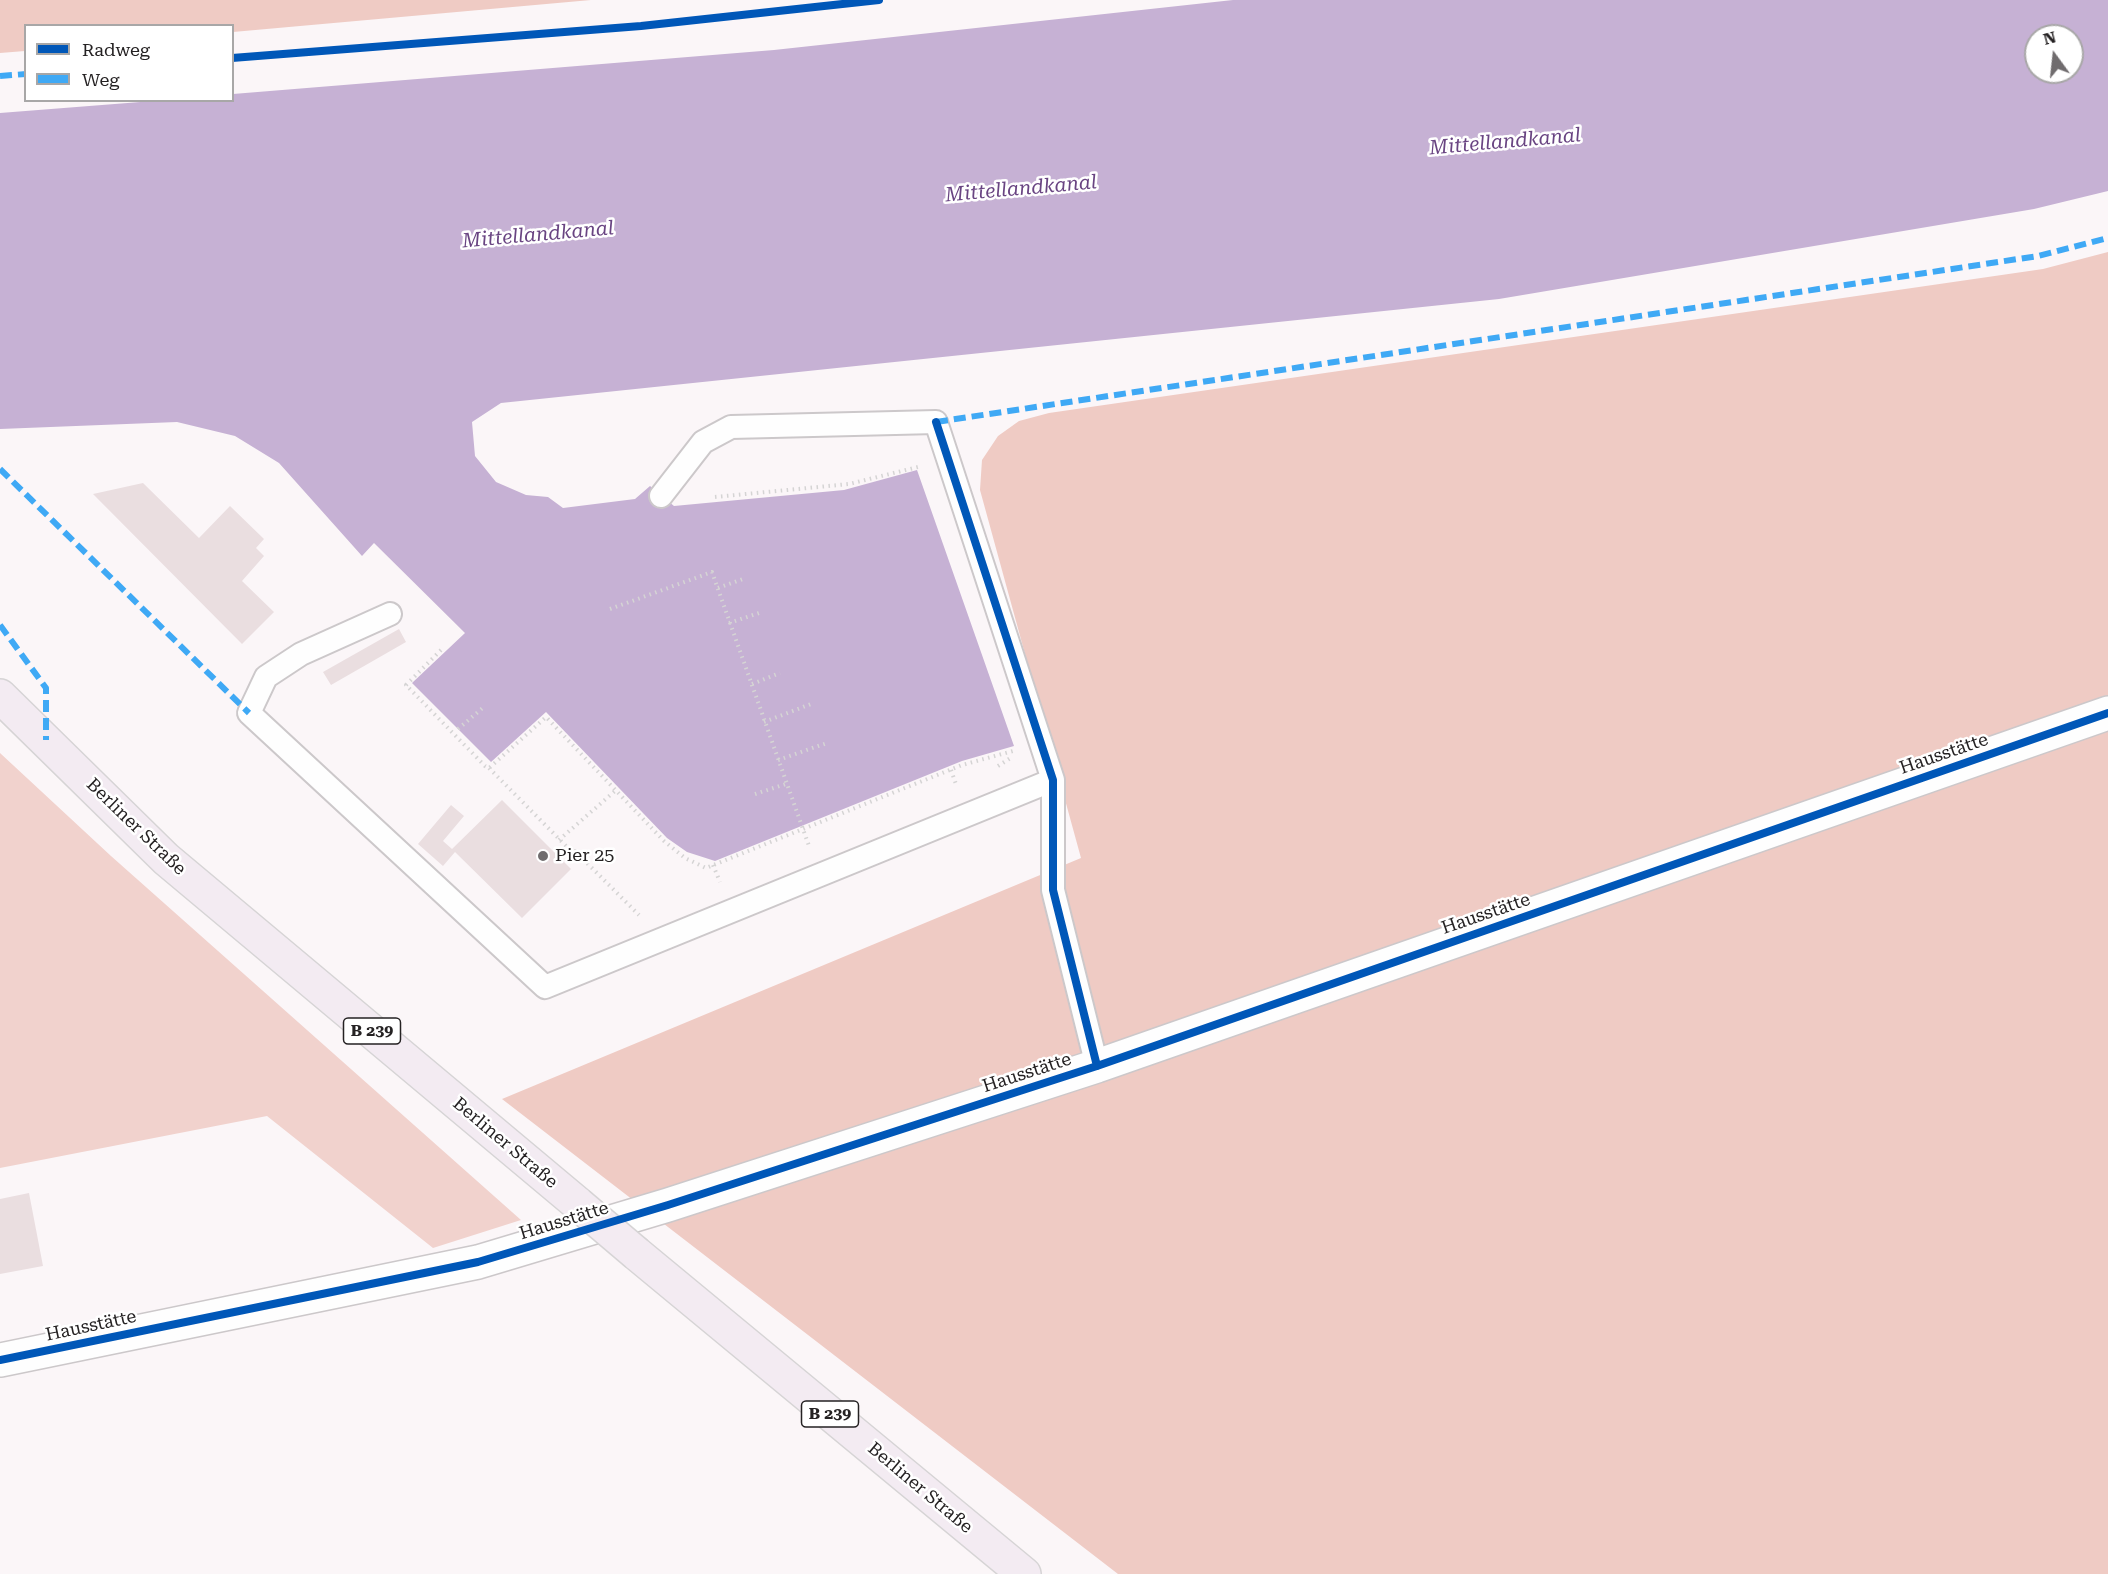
<!DOCTYPE html>
<meta charset="utf-8">
<style>
body{margin:0}
#map{position:relative;width:2108px;height:1574px;overflow:hidden;background:#fbf6f8;font-family:"Roboto Serif",serif}
canvas{display:block}
.legend{position:absolute;left:24px;top:24px;width:210px;height:78px;box-sizing:border-box;background:#fff;border:2px solid #a8a7a7;margin:0;padding:8px 10px;list-style:none;font-size:18px;color:#252223}
.legend li{display:flex;align-items:center;gap:12px;height:30px}
.legend b{width:30px;border:2px solid #a8a7a7}
.north{position:absolute;left:2024px;top:24px;width:60px;height:60px;box-sizing:border-box;background:#fff;border:2px solid #a8a7a7;border-radius:50%;rotate:345deg;font-size:16px;font-weight:700;line-height:24px;text-align:center;color:#252223}
.north::after{content:'';display:block;margin:auto;width:21px;height:27px;background:#706c6e;clip-path:polygon(50% 0,100% 100%,50% 72%,0 100%)}
</style>
<div id="map">
<canvas width="2108" height="1574"></canvas>
<ul class="legend">
<li><b style="height:8px;background:#0057b8"></b>Radweg</li>
<li><b style="height:8px;background:#3fa9f5"></b>Weg</li>
</ul>
<div class="north">N</div>
</div>
<script>
const ctx = document.querySelector('canvas').getContext('2d');
ctx.lineJoin = 'round';
function paint(path, color) {
  ctx.fillStyle = color;
  ctx.fill(path, 'evenodd');
}
function toPath(rows) {
  const path = new Path2D();
  for (const r of rows) {
    path.moveTo(r[0], r[1]);
    for (let i = 2; i < r.length; i += 2) path.lineTo(r[i], r[i + 1]);
  }
  return path;
}
function trace(path, color, width, dash) {
  ctx.strokeStyle = color;
  ctx.lineWidth = width;
  ctx.lineCap = dash ? 'butt' : 'round';
  ctx.setLineDash(dash || []);
  ctx.stroke(path);
}
function write(font, color, halo, rows, align = 'center') {
  ctx.font = font + ' "Roboto Serif",serif';
  ctx.lineWidth = 5;
  ctx.setLineDash([]);
  ctx.textBaseline = 'middle';
  ctx.strokeStyle = halo;
  ctx.fillStyle = color;
  for (const [text, x, y, turn = 0] of rows) {
    ctx.save();
    ctx.translate(x, y);
    ctx.rotate((+turn || 0) * Math.PI / 180);
    ctx.textAlign = isNaN(turn) ? turn : align;
    if (halo) ctx.strokeText(text, 0, 0);
    ctx.fillText(text, 0, 0);
    ctx.restore();
  }
}
paint(toPath([
 [0,753,111,856,521,1220,433,1248,267,1116,0,1168]
]), '#f1d2cd');
paint(toPath([
 [0,0,591,0,233,32,232,26,26,26,25,51,0,53],
 [2108,252,2108,1574,1118,1574,502,1099,1081,858,980,490,982,460,998,436,1019,421,1049,413,2043,269]
]), '#efcbc4');
paint(toPath([
 [1233,0,2108,0,2108,191,2034,209,1499,299,501,403,472,422,475,456,496,482,526,495,548,497,563,508,635,499,650,486,674,506,844,490,917,470,1014,746,962,761,715,861,687,852,667,838,546,712,491,762,412,683,465,633,374,543,362,556,279,463,235,436,177,422,0,429,0,113,153,101,232,100,233,94,774,50],
 [2036,36,2072,36,2072,72,2036,72]
]), '#c6b1d4');
paint(toPath([
 [143,483,199,538,230,506,264,539,256,548,264,556,242,581,274,612,242,644,93,494],
 [399,629,406,642,331,685,323,672],
 [502,800,571,869,522,918,455,852,443,866,418,844,451,805,464,816,443,841,452,849],
 [29,1193,43,1266,0,1274,0,1199]
]), '#eadee0');
const service = toPath([
 [661,496,703,442,731,427,936,422,1053,780,1053,890,1097,1066],
 [390,614,301,654,266,677,249,713,545,987,1053,780]
]);
const minor = toPath([
 [0,1360,478,1262,668,1205,1097,1066,2108,713]
]);
const primary = toPath([
 [0,696,166,859,578,1204],
 [637,1254,1024,1574]
]);
trace(service, '#ccc8ca', 26);
trace(minor, '#ccc8ca', 36);
trace(primary, '#d6d4d5', 36);
trace(toPath([
 [715,497,849,484,918,467],
 [718,588,746,578],
 [610,609,712,572,809,846],
 [729,623,759,613],
 [441,650,406,685,485,766,489,768,546,717,664,841,685,858,706,868,962,765,1013,751],
 [752,684,780,673],
 [764,722,811,704],
 [458,729,485,706],
 [778,760,827,743],
 [998,766,1012,757],
 [489,768,571,851,575,851,639,915],
 [951,770,957,787],
 [755,794,786,784],
 [559,840,615,791],
 [713,865,720,882]
]), '#d5d4d4', 4, [1.5, 4.5]);
trace(service, '#fefefe', 22);
trace(minor, '#fefefe', 33);
trace(primary, '#f3ebf2', 33);
const primaryBridge = toPath([
 [578,1204,637,1254]
]);
trace(primaryBridge, '#d6d4d5', 36, []);
trace(primaryBridge, '#f3ebf2', 33);
trace(toPath([
 [0,76,26,74],
 [936,422,2038,256,2108,238],
 [0,469,249,713],
 [0,625,46,688,46,740]
]), '#3fa9f5', 6, [12, 6]);
trace(toPath([
 [232,58,641,26,879,0],
 [936,422,1053,780,1053,890,1097,1066],
 [0,1360,478,1262,668,1205,1097,1066,2108,713]
]), '#0057b8', 8);
for (const [x, y, r, color] of [
 [543,856,6,"#706c6e"]
]) {
  const dot = new Path2D();
  dot.arc(x, y, r, 0, 2 * Math.PI);
  ctx.fillStyle = color;
  ctx.fill(dot);
  trace(dot, '#fff', 2);
}
for (const [x, y, w] of [
 [372,1031,57],
 [830,1414,57]
]) {
  const box = new Path2D();
  box.roundRect(x - w / 2, y - 13, w, 26, 4.5);
  ctx.fillStyle = '#fff';
  ctx.fill(box);
  trace(box, '#252223', 1.5);
}
write('bold 16px', '#252223', null, [
 ["B 239",372,1031],
 ["B 239",830,1414]
]);
write('18px', '#252223', '#fff', [
 ["Hausstätte",1944,754,-19],
 ["Berliner Straße",136,827,44],
 ["Hausstätte",1486,914,-19],
 ["Hausstätte",1027,1073,-18],
 ["Berliner Straße",505,1143,40],
 ["Hausstätte",564,1221,-17],
 ["Hausstätte",91,1326,-12],
 ["Berliner Straße",920,1488,40]
]);
write('18px', '#252223', '#fff', [
 ["Pier 25",555,856]
], 'left');
write('italic 20px', '#694482', '#fff', [
 ["Mittellandkanal",1505,142,-5],
 ["Mittellandkanal",1021,189,-5],
 ["Mittellandkanal",538,235,-5]
]);
</script>
